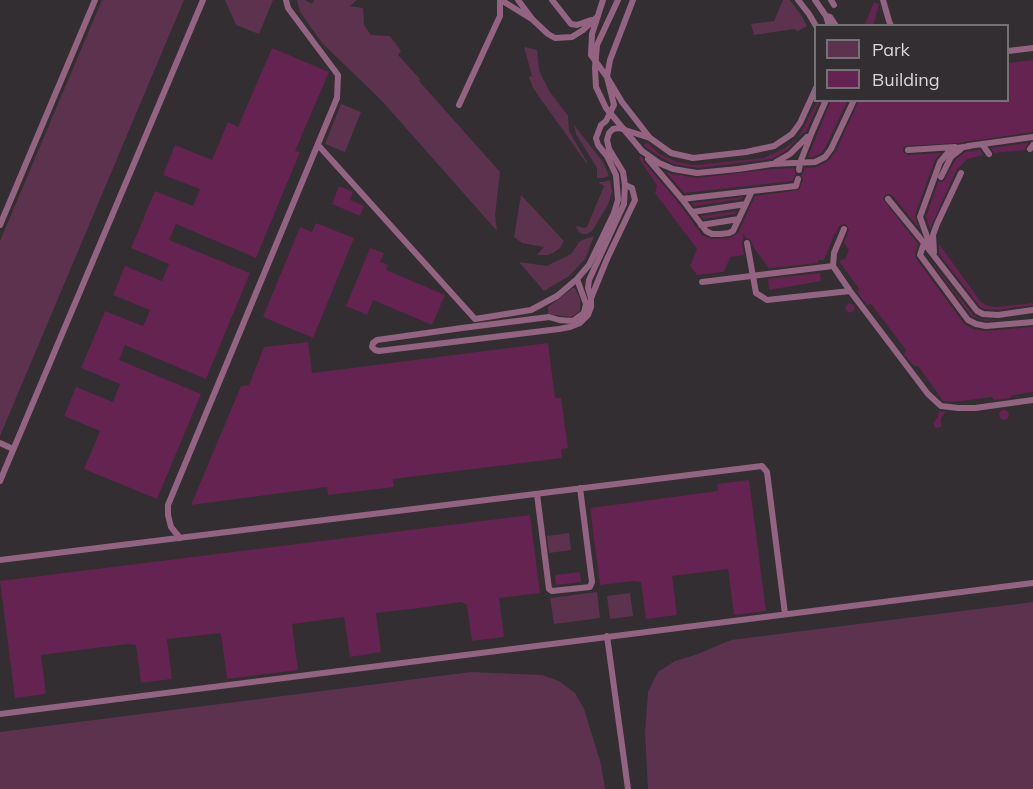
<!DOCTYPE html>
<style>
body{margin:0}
#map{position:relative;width:1033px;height:789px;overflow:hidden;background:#332e31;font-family:Mulish,sans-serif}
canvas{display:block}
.legend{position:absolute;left:814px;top:24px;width:195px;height:78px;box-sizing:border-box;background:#332e31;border:2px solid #757174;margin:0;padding:8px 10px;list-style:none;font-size:18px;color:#d9d6d8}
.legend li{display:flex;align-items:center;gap:12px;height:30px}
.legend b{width:30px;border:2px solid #757174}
</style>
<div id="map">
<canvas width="1033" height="789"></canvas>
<ul class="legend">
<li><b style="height:16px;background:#5d324e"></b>Park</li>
<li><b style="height:16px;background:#642350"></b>Building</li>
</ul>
</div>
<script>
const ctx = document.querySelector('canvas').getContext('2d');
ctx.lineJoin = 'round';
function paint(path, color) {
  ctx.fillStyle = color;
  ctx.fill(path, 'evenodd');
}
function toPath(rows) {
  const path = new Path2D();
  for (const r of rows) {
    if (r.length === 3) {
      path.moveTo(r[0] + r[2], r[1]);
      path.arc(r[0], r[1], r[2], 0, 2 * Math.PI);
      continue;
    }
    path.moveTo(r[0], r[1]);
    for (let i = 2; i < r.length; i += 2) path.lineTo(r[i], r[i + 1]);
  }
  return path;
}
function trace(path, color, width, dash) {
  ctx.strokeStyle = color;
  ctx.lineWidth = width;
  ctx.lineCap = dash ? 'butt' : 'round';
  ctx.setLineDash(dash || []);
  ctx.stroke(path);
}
paint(toPath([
 [102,0,184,0,0,436,0,241],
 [225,0,273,0,259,34,236,25],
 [297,0,305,0,312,4,314,0,357,0,350,6,363,8,364,25,371,35,390,36,401,51,398,55,420,79,419,81,500,172,495,215,497,231,382,101,322,43,300,12],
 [783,0,790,0,801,15,807,26,798,31,794,29,754,35,751,24,774,21],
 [524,47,537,50,539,70,544,81,550,92,568,116,569,131,587,162,587,164,533,88,529,77,532,76],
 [341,104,361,112,345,152,325,144],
 [574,125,603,162,609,176,603,178,597,178,597,168,576,134],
 [610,180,612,192,608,205,592,231,587,234,582,234,579,232,576,227,577,226,585,228,587,227,604,186,598,182,604,182],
 [521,195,564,241,560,248,553,253,548,255,537,255,544,247,522,243,514,237],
 [594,236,585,259,569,276,544,291,519,262,547,266,571,254,580,241],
 [573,288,575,288,580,299,580,311,571,317,548,314,548,307],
 [569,533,571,550,549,553,547,536],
 [597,592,600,618,554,624,550,598],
 [630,593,633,616,610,619,607,596],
 [1033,602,1033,789,648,789,645,733,648,692,658,672,675,661,695,655,731,640],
 [471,672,542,675,559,681,575,693,584,709,601,764,605,789,0,789,0,732]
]), '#5d324e');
paint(toPath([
 [874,2,879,4,873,26,864,26],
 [272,48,329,72,295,151,300,152,256,258,176,224,169,240,250,273,206,379,125,345,119,360,201,394,157,499,84,469,100,431,64,416,76,387,113,402,120,384,81,368,105,311,143,326,150,310,113,295,125,266,162,281,169,264,131,248,155,191,193,206,200,189,163,175,175,145,212,160,228,122,238,127],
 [1033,60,1033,132,958,143,905,146,903,148,903,152,908,155,941,153,935,160,915,215,918,227,892,195,889,194,885,195,883,199,918,244,915,254,916,258,964,324,974,329,985,331,1033,327,1033,392,1012,395,1010,398,994,400,992,397,953,402,943,401,918,366,914,366,904,354,906,350,871,304,867,305,857,292,859,289,839,261,845,259,849,250,844,243,849,229,845,224,841,225,839,226,836,234,835,233,824,260,818,260,818,263,769,268,753,247,751,240,746,238,743,234,743,239,742,243,744,255,730,257,724,272,697,275,690,266,697,249,655,193,657,185,639,159,640,156,643,158,644,162,678,202,702,235,711,239,730,238,738,233,755,196,799,190,803,180,801,175,803,173,805,168,817,167,829,160,836,151,859,100,1008,100,1008,63],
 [818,100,820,100,806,132,803,133,787,150,772,159,697,168,674,164,662,158,644,146,646,142,661,155,677,162,695,165,764,158,785,148,798,138],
 [831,100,848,100,826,146,822,153,814,157,808,157],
 [1028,143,1025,150,994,153,991,148],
 [980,150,983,155,967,159,956,171,930,229,926,217,938,182,944,181,955,160,965,152],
 [794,168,796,174,792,181,684,193,666,172,672,174,698,178,772,169],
 [339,186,353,192,350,200,364,206,360,216,332,204],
 [743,197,742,199,694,206,692,203],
 [737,211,735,214,704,219,701,216],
 [316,223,354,238,313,338,263,317,300,227,312,232],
 [939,244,981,302,988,306,996,307,1033,303,1033,305,998,310,984,309,980,307,939,254],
 [370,248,384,253,380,262,388,265,386,270,445,295,432,325,373,300,367,315,346,306],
 [926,254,973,315,982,319,994,320,986,321,971,316],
 [820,273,821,281,769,290,768,279],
 [850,308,4.5],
 [308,342,312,373,548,343,555,398,561,398,568,448,561,449,562,458,393,479,394,487,328,495,327,487,191,505,241,386,249,385,264,347],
 [1004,415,5],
 [939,411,946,412,941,418,941,427,937,428,935,428,933,423,938,417],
 [749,480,766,611,734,615,728,569,672,576,677,615,646,619,641,582,634,581,600,585,590,508,718,491,717,484],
 [530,515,540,593,499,598,504,637,472,641,467,605,461,602,419,608,376,613,381,652,350,657,344,617,292,624,298,670,227,679,221,633,167,639,172,679,141,683,136,645,128,644,95,648,41,655,46,694,15,698,0,581],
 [580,572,581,582,556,585,555,575]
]), '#642350');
trace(toPath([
 [501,0,530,18],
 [518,0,533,20,548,34,555,38,572,37,583,30,596,18],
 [552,0,571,24,577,25,591,20],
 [603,0,592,34,591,55,607,77,622,102,650,138,671,153,693,158,746,152,774,146,792,134,800,123,816,88],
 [798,0,809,14,816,26],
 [815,0,826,16,829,26],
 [831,0,834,5],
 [883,0,889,21,891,26],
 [826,16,830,17,836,26],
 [1008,51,1033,48],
 [459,105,500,16,500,0],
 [982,144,989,154],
 [318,145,475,319,531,310,557,296,577,279,589,265,614,213,618,200,616,175,607,156,598,145,596,138,601,125,606,121,614,105,607,77,610,60,633,0],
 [968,146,1033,137],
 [1030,149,1033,145],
 [908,150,955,147],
 [642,151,659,163,673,169,697,173,738,169,772,164,815,162,825,157,831,149,854,100],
 [648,159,682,199,706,231,712,234,721,234,729,233,733,231,752,191,796,186,798,179],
 [776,162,790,154,807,137],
 [799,170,800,163,812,132,826,100],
 [941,177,951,157,961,149],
 [682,199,752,191],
 [888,199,920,238,977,311,983,314,998,315,1033,310],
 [692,212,746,204],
 [0,225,95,0],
 [701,225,739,219],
 [747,243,756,293,767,300,850,291],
 [924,243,920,255,968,320,976,324,986,326,1033,322],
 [931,248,920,217,940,162,951,149,970,146],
 [934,252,933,235,937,224,961,173],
 [833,266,834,253,844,229],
 [577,279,586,304,584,313,573,321,559,320,549,317,462,328,377,340,373,343,372,347,375,350,379,351,559,329,570,327,580,323,588,315,591,307,591,298,588,288,589,280,624,204,625,185,623,172,609,149,607,140,609,133,613,129,619,128,650,138],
 [702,282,833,266,850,291,928,394,941,406,958,408,975,408,1033,400],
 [591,298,607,259,635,200,632,188,625,185],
 [0,443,13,449],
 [0,481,203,0],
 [537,494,549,589,552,591,590,587,592,582,580,488],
 [180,538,171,527,168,515,168,505,337,98,338,75,288,8,286,0],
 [0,560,762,466,767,472,785,614],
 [607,636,628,789],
 [0,714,1033,583]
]), '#946382', 6);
trace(toPath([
 [618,0,597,45,595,68,596,87,606,108,642,151]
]), '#946382', 6);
</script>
